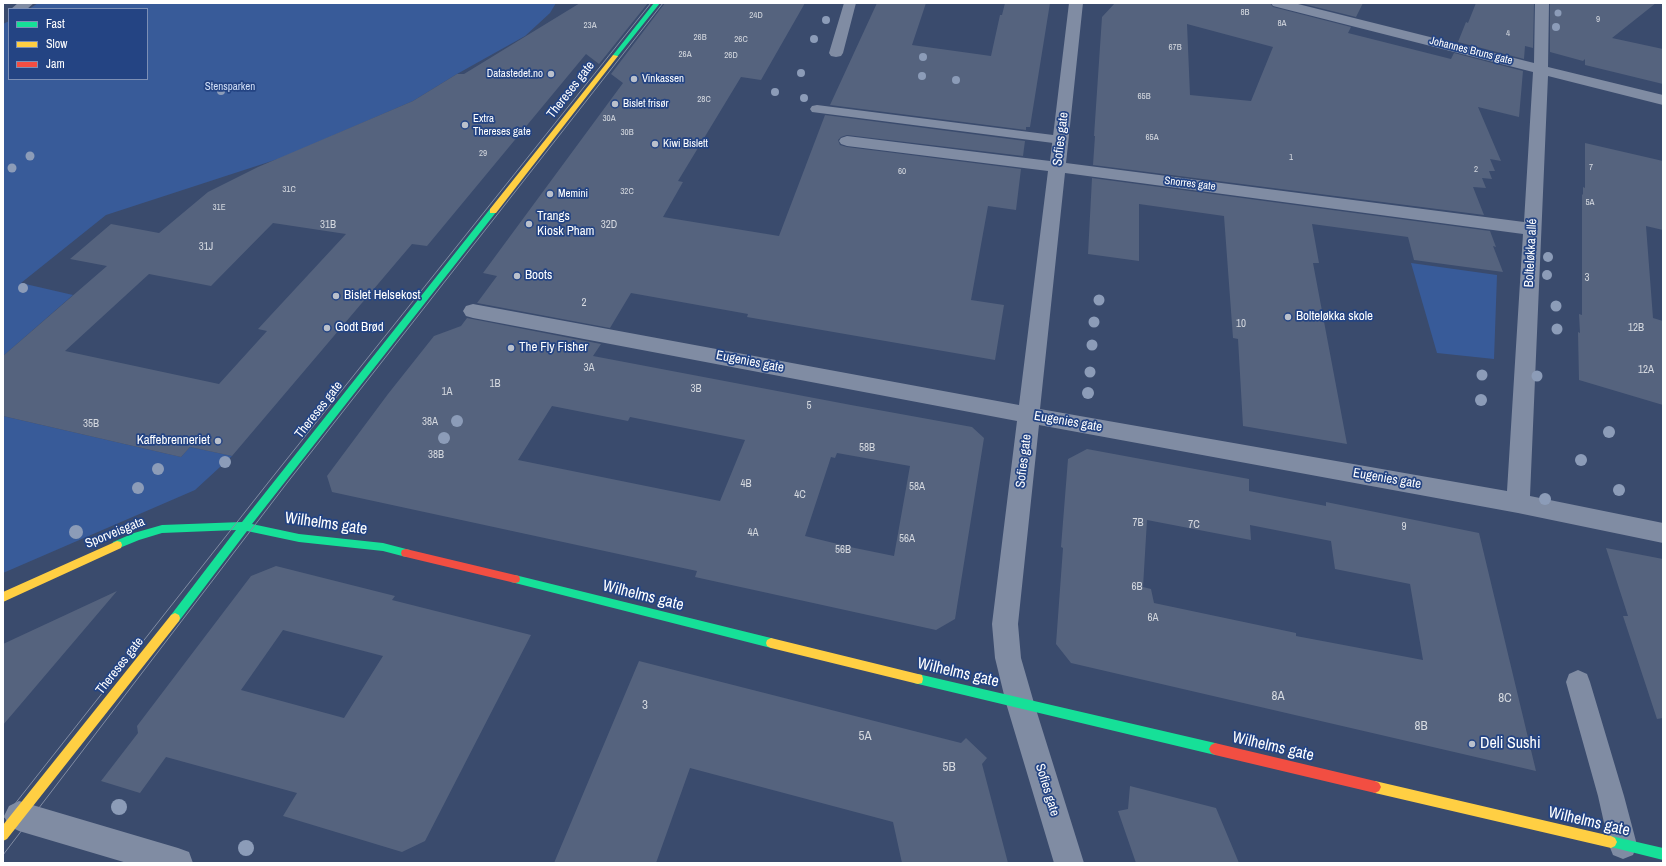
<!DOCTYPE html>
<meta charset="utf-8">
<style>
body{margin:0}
#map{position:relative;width:1666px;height:866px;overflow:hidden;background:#3a4b6d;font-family:"Archivo Narrow",sans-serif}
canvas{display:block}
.frame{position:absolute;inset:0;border:4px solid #fff;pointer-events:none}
.legend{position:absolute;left:8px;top:8px;width:140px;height:72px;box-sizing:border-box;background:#244483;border:1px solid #7c8fb5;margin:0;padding:5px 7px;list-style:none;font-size:12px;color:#fff}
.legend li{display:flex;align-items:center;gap:8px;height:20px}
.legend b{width:20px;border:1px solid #7c8fb5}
</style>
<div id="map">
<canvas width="1666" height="866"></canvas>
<div class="frame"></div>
<ul class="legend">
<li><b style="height:5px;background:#16e098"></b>Fast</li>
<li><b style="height:5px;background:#ffcf43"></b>Slow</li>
<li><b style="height:5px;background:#f24e42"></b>Jam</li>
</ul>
</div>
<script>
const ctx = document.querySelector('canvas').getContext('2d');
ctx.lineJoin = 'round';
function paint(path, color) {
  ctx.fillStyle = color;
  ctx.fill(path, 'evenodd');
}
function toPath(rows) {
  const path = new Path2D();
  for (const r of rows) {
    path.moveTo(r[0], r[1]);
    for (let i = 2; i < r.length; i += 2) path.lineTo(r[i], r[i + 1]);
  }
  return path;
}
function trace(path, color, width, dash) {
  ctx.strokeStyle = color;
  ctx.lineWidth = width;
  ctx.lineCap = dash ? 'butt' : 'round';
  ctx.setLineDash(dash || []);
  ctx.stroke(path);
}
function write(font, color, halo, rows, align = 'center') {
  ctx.font = font + ' "Archivo Narrow",sans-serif';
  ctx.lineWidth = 3.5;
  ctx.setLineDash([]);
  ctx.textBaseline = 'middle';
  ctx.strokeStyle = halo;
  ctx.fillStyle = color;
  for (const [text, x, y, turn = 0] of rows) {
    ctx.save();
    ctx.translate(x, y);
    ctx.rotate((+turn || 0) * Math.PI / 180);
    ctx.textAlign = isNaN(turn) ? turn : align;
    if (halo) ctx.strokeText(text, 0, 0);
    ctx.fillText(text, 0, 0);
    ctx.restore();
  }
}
paint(toPath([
 [38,3,556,3,550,13,525,36,457,74,413,101,281,158,106,215,21,283,73,295,3,356,3,24,9,21,9,79,147,79,147,9,29,9],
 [1411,263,1497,275,1494,359,1437,353],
 [3,416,181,457,190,447,232,456,195,490,3,573]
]), '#385b99');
paint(toPath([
 [580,3,648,3,599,64,586,54,427,246,412,244,232,456,190,447,181,457,3,416,3,356,107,266,70,259,111,224,159,233,208,192,258,167,413,101,457,74,464,74],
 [273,223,346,234,258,329,267,331,219,384,65,351,149,274,211,286],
 [665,3,805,3,761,80,741,77,678,181,683,182,663,217,779,236,825,115,1025,141,1023,156,847,135,841,137,838,140,840,145,847,147,1021,169,1016,210,988,206,971,300,1004,305,995,360,747,317,748,314,631,293,610,328,477,303,497,276,483,273,623,83,611,74],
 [877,3,926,3,912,45,991,56,1000,15,1002,15,1005,3,1050,3,1030,127,1026,127,1026,130,830,105],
 [1115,3,1270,3,1273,7,1351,27,1348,33,1451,59,1454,53,1523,71,1519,117,1478,107,1501,161,1490,159,1495,171,1489,171,1492,179,1482,178,1486,188,1473,187,1484,215,1093,165,1095,136,1094,136,1102,17],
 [1187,24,1273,47,1251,101,1190,95],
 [1300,3,1363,3,1356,17],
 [1476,3,1534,3,1533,48,1525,46,1524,59,1458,42,1466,22,1468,23],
 [1550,3,1656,3,1612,38,1663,49,1663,84,1585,65,1585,59,1583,61,1550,52],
 [1585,143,1663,161,1663,230,1646,226,1653,318,1663,321,1663,405,1579,380,1578,332,1580,333,1579,314,1582,315,1582,194,1583,195,1583,187,1585,188],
 [1092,178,1490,231,1496,247,1493,246,1503,272,1414,260,1408,237,1312,224,1319,263,1313,263,1347,444,1243,426,1238,339,1233,338,1224,216,1139,204,1139,261,1088,254],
 [467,318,601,344,593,356,851,405,972,427,984,438,955,619,936,630,695,577,697,571,332,492,327,476,388,394,434,336,461,326],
 [552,406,628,421,630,417,745,440,720,501,518,460],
 [837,453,910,466,894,556,850,547,805,536,831,457,835,458],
 [1087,449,1249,479,1249,491,1326,506,1326,502,1479,533,1536,771,1071,663,1056,644,1063,548,1061,547,1068,459],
 [1147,520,1251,540,1250,525,1331,541,1335,569,1410,584,1423,660,1296,636,1296,633,1154,603,1151,589,1143,587],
 [1606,548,1663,559,1663,718,1657,719,1623,616,1628,616],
 [276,566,395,596,392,600,531,635,425,841,402,852,283,816,297,793,166,757,140,793,101,781,138,733,137,726,251,576],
 [283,630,383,656,344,718,241,690],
 [117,591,3,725,3,644],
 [639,661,961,743,966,738,987,758,982,764,1008,863,902,863,893,822,690,768,656,863,554,863],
 [1130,786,1216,808,1239,863,1136,863,1118,811,1128,809]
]), '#55637e');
paint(toPath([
 [844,3,856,3,843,53,841,56,836,57,831,56,829,53,844,3],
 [817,105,1061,136,1066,137,1068,140,1066,143,1061,144,812,112,810,109,812,106,817,105],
 [1578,670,1587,674,1590,682,1624,796,1637,845,1633,855,1623,859,1613,855,1609,845,1598,796,1566,682,1569,674,1578,670]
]), '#808ca3');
paint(toPath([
 [18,3,34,3,27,9,11,9,18,3],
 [1069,3,1083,3,1066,163,1524,222,1533,72,1273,6,1271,3,1294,3,1534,63,1535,3,1549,3,1548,67,1663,95,1663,105,1548,76,1530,496,1663,523,1663,543,1518,513,1039,425,1018,624,1021,658,1034,703,1084,863,1054,863,1006,703,995,658,992,624,1017,421,473,318,466,316,463,311,466,306,473,304,1019,405,1048,171,847,146,841,144,839,141,841,138,847,136,1050,161,1069,3],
 [1065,173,1523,234,1507,491,1040,409,1065,173],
 [19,801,178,848,189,852,193,863,127,863,19,831,9,826,4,816,9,806,19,801]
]), '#808ca3');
paint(toPath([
 [654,3,660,3,617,57,613,57,613,55,654,3],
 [490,209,493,209,497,211,252,524,299,534,383,543,410,550,411,553,410,556,406,557,383,551,299,542,247,531,179,621,175,623,171,621,170,618,171,615,236,530,162,533,139,540,117,549,113,548,112,545,113,542,134,533,162,525,242,522,490,209],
 [515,575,771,638,775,640,776,643,775,646,771,648,515,583,511,582,510,579,511,576,515,575],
 [918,674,1215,743,1219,745,1221,749,1219,753,1215,755,918,684,914,683,913,679,914,675,918,674],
 [1611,836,1663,848,1663,860,1607,846,1605,842,1607,838,1611,836]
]), '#16e098');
paint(toPath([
 [613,55,618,56,496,213,490,213,490,209,613,55],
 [117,541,121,542,122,545,121,548,3,602,3,592,117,541],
 [175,613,179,615,180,618,179,621,7,839,3,841,3,825,171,615,175,613],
 [771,638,918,674,922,675,923,679,922,683,918,684,771,648,767,646,766,643,767,640,771,638],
 [1375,781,1611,836,1615,838,1617,842,1615,846,1611,848,1375,793,1371,791,1369,787,1371,783,1375,781]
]), '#ffcf43');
paint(toPath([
 [406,549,515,575,519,576,520,579,519,582,515,583,406,557,402,556,401,553,402,550,406,549],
 [1215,743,1375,781,1379,783,1381,787,1379,791,1375,793,1215,755,1211,753,1209,749,1211,745,1215,743]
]), '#f24e42');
trace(toPath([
 [3,819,271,479,651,3],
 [3,855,287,483,663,3]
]), '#818ca3', 1);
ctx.fillStyle = '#8c9cb8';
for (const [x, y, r] of [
 [1558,13,3.5],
 [826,20,4],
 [1556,27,4],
 [814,39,4],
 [923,57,4],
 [801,73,4],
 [922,76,4],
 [681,80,4],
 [956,80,4],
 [221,91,4],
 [775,92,4],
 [804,98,4],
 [30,156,4.5],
 [12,168,4.5],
 [1548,257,5],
 [1547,275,5],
 [23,288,5],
 [1099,300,5.5],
 [1556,306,5.5],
 [1094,322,5.5],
 [1557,329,5.5],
 [1092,345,5.5],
 [1090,372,5.5],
 [1482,375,5.5],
 [1537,376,5.5],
 [1088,393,6],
 [1481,400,6],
 [457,421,6],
 [1609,432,6],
 [444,438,6],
 [1581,460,6],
 [225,462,6],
 [158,469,6],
 [138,488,6],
 [1619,490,6],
 [1545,499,6],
 [76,532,7],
 [119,807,8],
 [246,848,8]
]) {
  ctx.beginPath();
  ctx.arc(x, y, r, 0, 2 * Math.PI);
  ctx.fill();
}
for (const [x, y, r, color] of [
 [551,74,4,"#bac0cc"],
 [634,79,4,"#bac0cc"],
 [615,104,4,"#bac0cc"],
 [465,125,4,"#bac0cc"],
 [655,144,4,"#bac0cc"],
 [550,194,4,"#bac0cc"],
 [529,224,4,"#bac0cc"],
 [517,276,4,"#bac0cc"],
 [336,296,4,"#bac0cc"],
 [1288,317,4,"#bac0cc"],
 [327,328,4,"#bac0cc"],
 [511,348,4,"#bac0cc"],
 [218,441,4,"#bac0cc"],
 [1472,744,4,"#bac0cc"]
]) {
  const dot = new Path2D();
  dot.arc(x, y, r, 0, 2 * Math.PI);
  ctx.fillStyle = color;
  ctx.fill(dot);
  trace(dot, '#244483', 1.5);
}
write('9px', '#d4d8df', null, [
 ["8B",1245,13],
 ["24D",756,16],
 ["9",1598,20],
 ["8A",1282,24],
 ["23A",590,26],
 ["4",1508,34],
 ["26B",700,38],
 ["26C",741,40],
 ["67B",1175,48],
 ["26A",685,55],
 ["26D",731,56],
 ["65B",1144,97],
 ["28C",704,100],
 ["30A",609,119],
 ["30B",627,133],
 ["65A",1152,138],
 ["29",483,154],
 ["1",1291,158],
 ["7",1591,168],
 ["2",1476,170],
 ["60",902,172],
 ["31C",289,190],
 ["32C",627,192],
 ["5A",1590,203],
 ["31E",219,208]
]);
write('11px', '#fff', '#244483', [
 ["Johannes Bruns gate",1471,51,14],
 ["Snorres gate",1190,184,7]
]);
write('11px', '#fff', '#244483', [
 ["Datastedet.no",543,74,"right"],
 ["Vinkassen",642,79],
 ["Bislet frisør",623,104],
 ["Extra",473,119],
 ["Thereses gate",473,132],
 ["Kiwi Bislett",663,144],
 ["Memini",558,194]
], 'left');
write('11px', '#d0def6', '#244483', [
 ["Stensparken",230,87]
]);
write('11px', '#d4d8df', null, [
 ["31B",328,225],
 ["32D",609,225],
 ["31J",206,247],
 ["3",1587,278],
 ["2",584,303],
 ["10",1241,324],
 ["12B",1636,328],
 ["3A",589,368],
 ["12A",1646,370],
 ["1B",495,384],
 ["3B",696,389],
 ["1A",447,392],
 ["5",809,406],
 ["38A",430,422],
 ["35B",91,424],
 ["58B",867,448],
 ["38B",436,455],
 ["4B",746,484],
 ["58A",917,487],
 ["4C",800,495],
 ["7B",1138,523],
 ["7C",1194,525],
 ["9",1404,527],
 ["4A",753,533],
 ["56A",907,539],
 ["56B",843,550],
 ["6B",1137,587],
 ["6A",1153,618]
]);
write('13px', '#fff', '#244483', [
 ["Thereses gate",571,90,-52],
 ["Sofies gate",1061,139,-83],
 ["Bolteløkka allé",1531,253,-87],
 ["Eugenies gate",750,362,11],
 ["Thereses gate",319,410,-52],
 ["Eugenies gate",1068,422,10],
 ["Sofies gate",1024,461,-83],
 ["Eugenies gate",1387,479,10],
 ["Sporveisgata",115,533,-22],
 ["Thereses gate",120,666,-52],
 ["Sofies gate",1047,790,73]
]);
write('13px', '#fff', '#244483', [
 ["Trangs",537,217],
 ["Kiosk Pham",537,232],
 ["Boots",525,276],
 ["Bislet Helsekost",344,296],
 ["Bolteløkka skole",1296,317],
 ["Godt Brød",335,328],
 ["The Fly Fisher",519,348],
 ["Kaffebrenneriet",210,441,"right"]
], 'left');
write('13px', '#d4d8df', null, [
 ["8A",1278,697],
 ["8C",1505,699],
 ["3",645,706],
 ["8B",1421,727],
 ["5A",865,737],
 ["5B",949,768]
]);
write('16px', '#fff', '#244483', [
 ["Wilhelms gate",326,524,8],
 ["Wilhelms gate",643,596,14],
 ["Wilhelms gate",958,673,13],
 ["Wilhelms gate",1273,747,13],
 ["Wilhelms gate",1589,822,13]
]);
write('16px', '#fff', '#244483', [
 ["Deli Sushi",1480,744]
], 'left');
</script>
